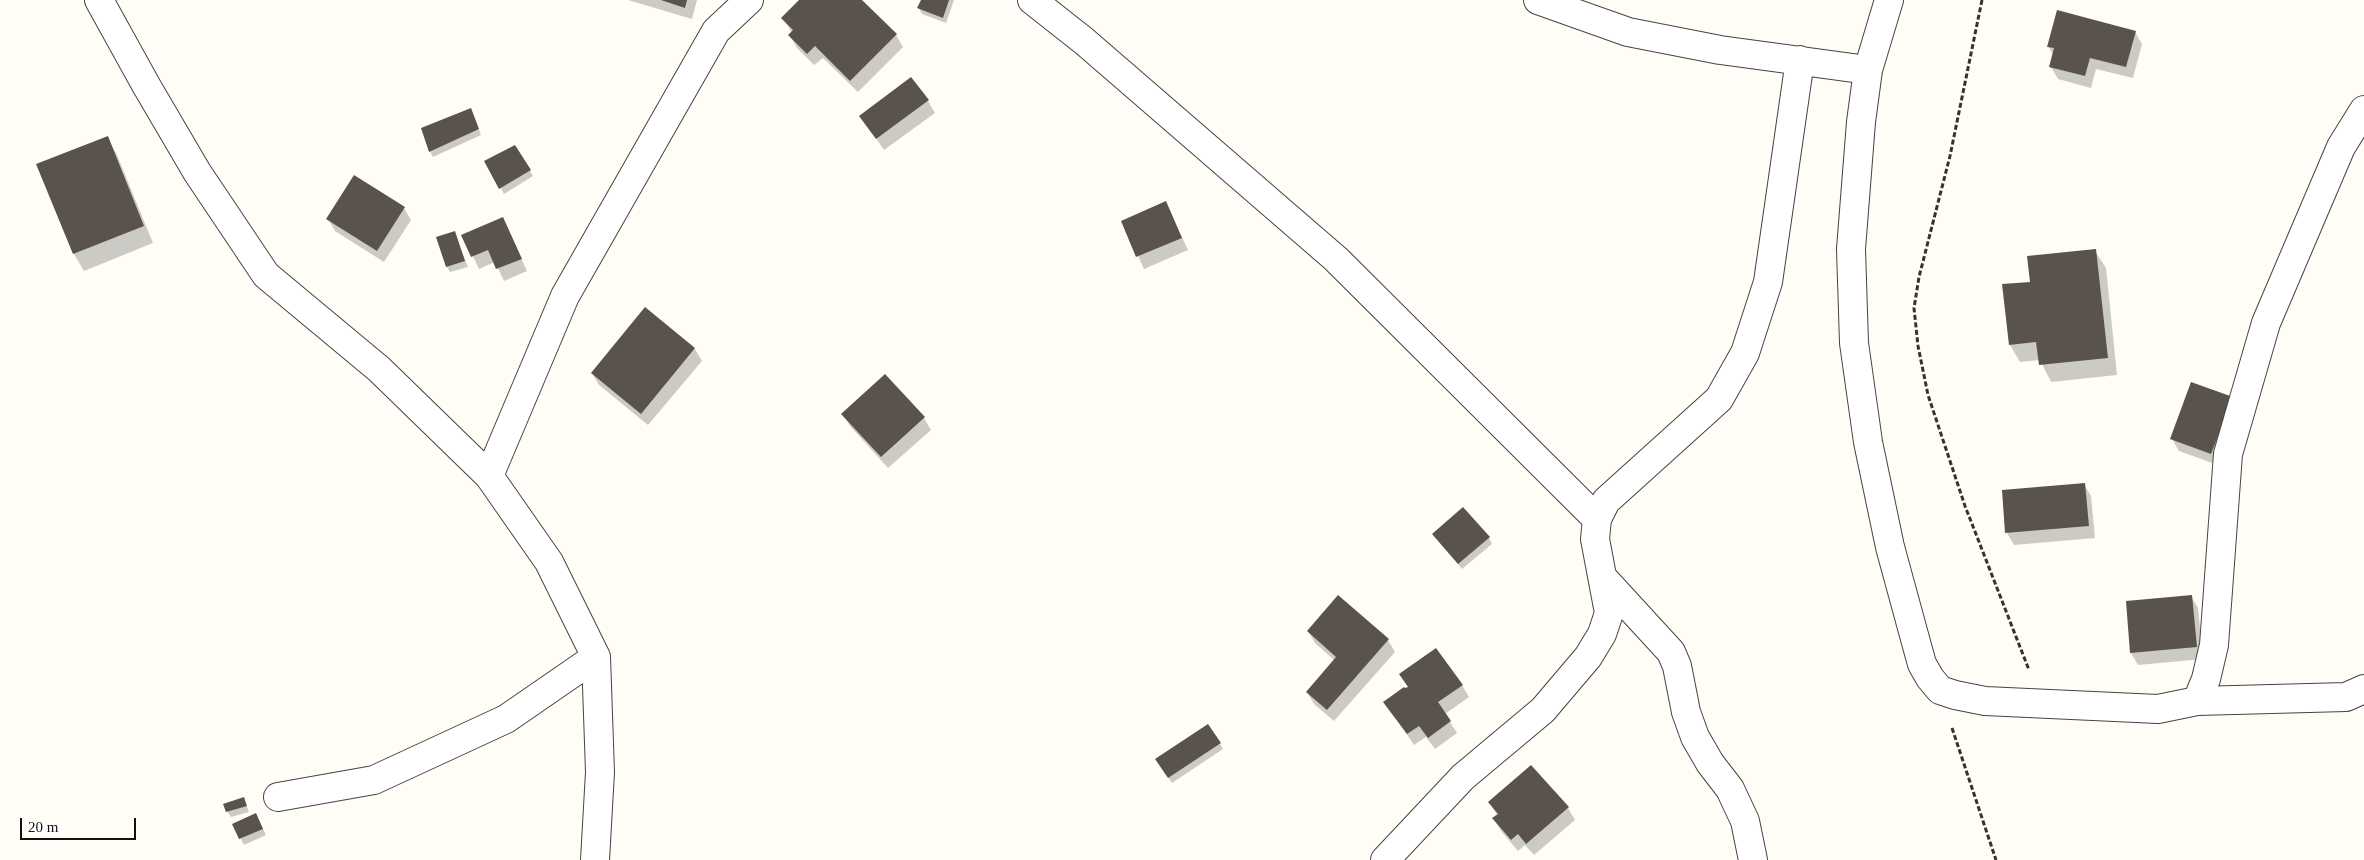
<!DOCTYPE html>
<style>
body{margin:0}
#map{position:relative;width:2364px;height:860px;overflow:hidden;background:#fffdf5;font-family:Georgia,serif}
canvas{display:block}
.scale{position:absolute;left:20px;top:818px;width:116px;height:22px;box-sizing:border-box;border:2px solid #111;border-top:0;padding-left:6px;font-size:15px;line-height:18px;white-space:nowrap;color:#111;-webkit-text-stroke:4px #fff;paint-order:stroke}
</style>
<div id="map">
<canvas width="2364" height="860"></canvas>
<div class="scale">20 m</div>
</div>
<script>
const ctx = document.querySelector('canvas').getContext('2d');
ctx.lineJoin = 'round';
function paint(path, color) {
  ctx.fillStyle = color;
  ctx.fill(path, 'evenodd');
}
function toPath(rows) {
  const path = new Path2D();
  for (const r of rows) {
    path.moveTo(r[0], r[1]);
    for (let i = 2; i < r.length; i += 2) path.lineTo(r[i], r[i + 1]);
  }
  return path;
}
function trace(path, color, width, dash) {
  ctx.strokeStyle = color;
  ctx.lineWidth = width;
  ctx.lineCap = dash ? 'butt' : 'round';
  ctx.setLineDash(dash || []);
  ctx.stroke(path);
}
paint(toPath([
 [628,0,697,0,692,19],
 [801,0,861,0,896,35,903,47,858,92,823,58,814,65,797,48,790,36,792,33,783,18],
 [922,0,954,0,946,23,922,14,919,8],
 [2135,32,2142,44,2133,78,2096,69,2091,88,2058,79,2051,67,2053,55,2049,47],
 [928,101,935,113,884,150,861,116],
 [474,116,481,135,433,157,430,151],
 [107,138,117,155,153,243,84,271,74,254,37,165],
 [515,146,533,176,504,194,486,161],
 [1166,203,1188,250,1144,269,1122,222],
 [404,208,411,220,384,262,335,231,328,219],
 [502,218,527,271,504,281,495,262,479,269,463,235],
 [454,232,468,267,450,272,447,267],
 [2095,251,2106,268,2117,375,2051,382,2040,360,2020,362,2010,345,2031,283],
 [645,309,695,349,702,361,648,425,599,385,592,373],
 [2232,398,2218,465,2179,451,2172,439],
 [843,414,924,418,931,430,888,468,850,426],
 [2084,484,2091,496,2095,538,2014,545,2007,533],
 [1433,534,1489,538,1492,544,1462,569],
 [2191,596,2198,608,2203,659,2138,665,2131,653],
 [1308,631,1388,640,1395,652,1334,721,1314,704,1307,692,1334,660,1315,643],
 [1462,685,1469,697,1445,714,1457,733,1435,749,1426,737,1414,745,1385,702],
 [1220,744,1223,749,1172,783,1160,765],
 [244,799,249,812,231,817,227,811],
 [1489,802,1568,808,1575,820,1534,855,1525,845,1518,851,1501,831,1494,819,1498,816],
 [259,820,266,835,244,845,234,825]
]), '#0003');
paint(toPath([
 [661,0,687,0,685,8],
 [799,0,862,0,897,34,850,81,815,46,807,54,788,35,793,30,781,18],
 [921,0,949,0,943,18,917,8],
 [2057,10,2136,31,2126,67,2090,58,2085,76,2049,67,2054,48,2047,47],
 [911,77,929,100,876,139,859,116],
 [471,108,479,129,429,152,421,128],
 [108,136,144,226,73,254,36,164],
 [515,145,531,170,499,189,484,161],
 [354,175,405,207,377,251,326,219],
 [1166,201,1182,238,1136,257,1121,221],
 [503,217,522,259,496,269,488,250,471,257,461,235],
 [455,231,465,261,446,267,436,237],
 [2096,249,2108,358,2039,365,2036,342,2009,345,2002,284,2030,282,2027,256],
 [645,307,695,348,641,414,591,373],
 [885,374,925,417,881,457,841,414],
 [2191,382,2233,397,2211,454,2170,439],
 [2085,483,2089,526,2005,533,2002,490],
 [1463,507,1490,537,1458,564,1432,534],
 [1338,595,1389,639,1327,710,1306,692,1336,657,1307,631],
 [2192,595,2197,647,2130,653,2126,601],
 [1436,648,1463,685,1438,702,1451,721,1428,738,1419,726,1407,734,1383,702,1404,687,1405,688,1408,687,1399,674],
 [1208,724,1221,743,1168,778,1155,759],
 [1531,765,1569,807,1526,844,1518,834,1511,840,1492,818,1498,814,1488,802],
 [244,797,247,806,226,812,223,804],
 [256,813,263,829,239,839,232,824]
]), '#5a524d');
const street = toPath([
 [99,0,146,85,197,172,266,275,379,369,489,476,549,562,596,657,600,772,595,860],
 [1032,0,1084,41,1336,259,1597,519],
 [1538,0,1628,32,1720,50,1868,70],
 [1889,0,1868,70,1861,122,1851,249,1854,343,1868,442,1890,547,1914,635,1922,664,1930,678,1940,690,1955,695,1985,701,2158,709,2197,701,2206,679,2214,645,2228,454,2266,323,2341,147,2364,110],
 [489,476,565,296,716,31,749,0],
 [1604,579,1671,652,1677,666,1686,712,1695,737,1710,763,1730,789,1745,821,1753,860],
 [2197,701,2346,697,2364,689],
 [278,797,374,780,506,719,596,657],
 [1385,860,1463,777,1543,710,1588,657,1602,634,1609,613,1595,539,1597,519,1606,501,1719,399,1745,353,1768,282,1800,60]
]);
trace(street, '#444', 30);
trace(toPath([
 [1982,0,1950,156,1919,277,1914,308,1918,346,1928,395,1965,506,2029,670],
 [1952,728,1996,860]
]), '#333', 3, [5, 2.5]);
trace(street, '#fff', 28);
</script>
